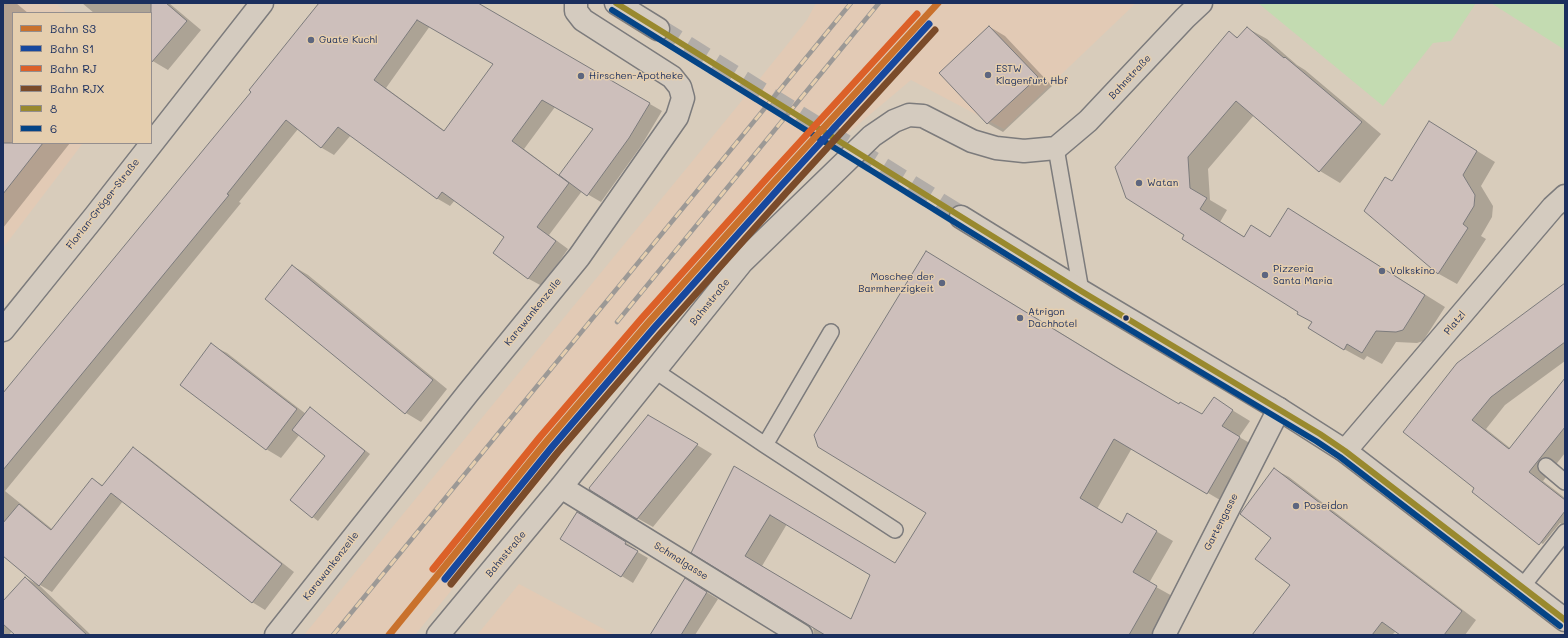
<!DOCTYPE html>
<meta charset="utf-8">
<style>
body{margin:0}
#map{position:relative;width:1568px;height:638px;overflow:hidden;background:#d8ccbb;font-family:Mali,sans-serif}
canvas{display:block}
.frame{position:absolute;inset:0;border:4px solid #1b2f5e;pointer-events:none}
.legend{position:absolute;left:12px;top:12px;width:140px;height:132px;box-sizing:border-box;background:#e5ceae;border:1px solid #948e8e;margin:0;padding:5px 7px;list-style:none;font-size:12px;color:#1b2f5e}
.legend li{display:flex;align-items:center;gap:8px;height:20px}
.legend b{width:20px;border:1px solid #948e8e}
</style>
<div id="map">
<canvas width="1568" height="638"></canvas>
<div class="frame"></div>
<ul class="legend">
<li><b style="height:5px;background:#c9712c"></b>Bahn S3</li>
<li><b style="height:5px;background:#17489e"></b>Bahn S1</li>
<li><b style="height:5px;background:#dc6028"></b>Bahn RJ</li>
<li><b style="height:5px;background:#7a4b2a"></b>Bahn RJX</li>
<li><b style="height:5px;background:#99892e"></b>8</li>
<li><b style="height:5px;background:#044486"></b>6</li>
</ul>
</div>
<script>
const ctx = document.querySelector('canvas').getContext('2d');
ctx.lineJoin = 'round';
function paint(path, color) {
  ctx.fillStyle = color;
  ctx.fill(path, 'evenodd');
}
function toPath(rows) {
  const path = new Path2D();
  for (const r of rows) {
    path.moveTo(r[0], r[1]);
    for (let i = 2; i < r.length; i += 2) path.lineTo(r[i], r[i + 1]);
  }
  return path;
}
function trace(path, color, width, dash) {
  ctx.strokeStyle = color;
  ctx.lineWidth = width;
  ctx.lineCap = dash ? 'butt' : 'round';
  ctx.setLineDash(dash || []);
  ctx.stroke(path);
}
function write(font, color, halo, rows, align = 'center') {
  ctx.font = font + ' Mali,sans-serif';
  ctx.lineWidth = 3;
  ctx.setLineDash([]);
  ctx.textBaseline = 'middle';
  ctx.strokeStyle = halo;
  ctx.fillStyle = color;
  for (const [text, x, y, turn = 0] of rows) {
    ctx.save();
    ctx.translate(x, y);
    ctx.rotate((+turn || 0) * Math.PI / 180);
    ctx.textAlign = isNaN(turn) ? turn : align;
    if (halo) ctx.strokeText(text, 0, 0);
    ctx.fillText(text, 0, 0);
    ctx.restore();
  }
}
paint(toPath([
 [3,3,55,3,67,13,13,13,13,143,83,143,3,248],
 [816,3,1136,3,1004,129,911,80,829,149,725,255,415,635,304,635,749,92,807,20],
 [519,584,615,635,477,635]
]), '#e2cab5');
paint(toPath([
 [1258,3,1476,3,1451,41,1433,43,1383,106],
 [1491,3,1565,3,1565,50]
]), '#c3dbb1');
paint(toPath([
 [3,3,16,3,28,13,13,13,13,143,70,143,3,228],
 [82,3,169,3,201,30,168,70,151,60,151,13,94,13],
 [320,3,476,3,662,111,641,146,601,202,582,191,549,235,568,249,542,286,529,279,494,253,505,237,455,200,450,206,438,199,351,135,334,155,322,148,298,129,239,202,241,203,5,491,52,529,92,479,104,486,133,448,146,456,294,572,265,610,252,602,123,501,52,592,40,585,3,555,3,394,253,92],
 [430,26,495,64,445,131,386,88],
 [555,107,594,129,560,176,524,149],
 [990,27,1005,36,1052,86,1003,132,987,123],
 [1247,28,1267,39,1297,65,1305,70,1381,134,1340,183,1320,171,1254,115,1208,169,1210,200,1227,210,1220,222,1245,237,1251,226,1271,237,1288,209,1445,307,1423,341,1417,343,1396,342,1382,364,1367,356,1364,360,1344,349,1300,311,1186,234,1127,198,1230,33,1239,38],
 [1448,133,1495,162,1481,186,1493,206,1492,217,1481,236,1486,239,1457,284,1439,274,1366,211,1393,182],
 [927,252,1180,405,1202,416,1214,399,1250,421,1239,437,1257,447,1225,503,1132,448,1097,509,1123,524,1128,515,1173,541,1149,583,1174,597,1152,635,814,635,813,628,795,615,693,552,735,468,896,564,927,513],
 [787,524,872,574,852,620,762,566],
 [293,266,308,275,447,389,421,422,406,413],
 [1565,296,1565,361,1505,405,1486,429,1510,448,1565,380,1565,453,1543,481,1565,498,1565,526,1560,523,1543,544,1529,536,1476,488,1405,431],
 [211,345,227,353,306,414,315,412,370,454,318,521,291,500,326,455,300,434,281,458,266,449],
 [649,416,712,454,653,527,637,518],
 [1274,469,1289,477,1476,620,1465,635,1401,635,1396,631,1392,635,1286,635,1291,585,1273,538],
 [588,519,636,549,636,551,648,558,633,583,562,539],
 [26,578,40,586,91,635,16,635,12,631,9,635,3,635,3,602],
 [696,586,718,599,695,635,652,635]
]), '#0003');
const building = toPath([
 [151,3,166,3,187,21,151,63,151,3],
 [319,3,478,3,650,103,629,138,587,196,559,175,593,129,542,100,512,141,569,183,537,227,556,241,528,279,493,253,504,237,442,192,437,199,338,127,321,148,286,120,227,194,229,195,3,470,3,393,251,92,249,90,319,3],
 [417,20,493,64,444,131,374,80,417,20],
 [989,26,1038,77,987,124,939,73,989,26],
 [1247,27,1284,58,1285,57,1362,122,1319,172,1236,101,1188,157,1190,188,1207,198,1200,209,1244,237,1251,225,1270,237,1288,208,1425,295,1403,330,1396,332,1376,331,1362,353,1347,344,1344,350,1308,328,1312,322,1297,314,1298,312,1182,239,1184,235,1126,198,1115,167,1229,31,1237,38,1247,27],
 [1429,121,1477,151,1463,175,1475,195,1474,206,1463,224,1468,228,1438,274,1364,211,1385,177,1392,181,1429,121],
 [3,143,43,143,3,194,3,143],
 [926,251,1119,369,1179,404,1180,402,1202,414,1214,397,1233,410,1222,426,1240,437,1207,494,1114,439,1080,498,1122,523,1127,513,1157,531,1133,572,1157,586,1129,635,825,635,691,553,734,466,895,563,926,513,818,447,814,435,926,251],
 [770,515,870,575,851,619,745,556,770,515],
 [292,265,433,380,405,414,265,299,292,265],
 [1565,283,1565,342,1491,397,1472,420,1509,449,1565,378,1565,427,1529,472,1565,500,1565,511,1539,545,1472,492,1474,488,1403,432,1457,363,1565,283],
 [211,343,297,409,266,450,180,385,211,343],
 [310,407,365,451,312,518,290,500,325,456,292,430,310,407],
 [648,415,698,444,637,519,590,490,589,488,648,415],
 [133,447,282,564,252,603,111,493,39,586,3,556,3,523,19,504,51,530,92,478,102,486,133,447],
 [1274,468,1462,611,1444,635,1400,635,1382,622,1372,635,1252,635,1290,585,1255,559,1271,538,1240,514,1274,468],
 [577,512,626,542,625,544,638,551,621,577,560,539,577,512],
 [25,577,60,610,87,635,15,635,3,624,3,601,25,577],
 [685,578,707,592,681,635,650,635,685,578]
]);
paint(building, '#cdbfbb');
trace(building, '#7c7b7c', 1);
trace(toPath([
 [658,29,961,217]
]), '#b2ada8', 22, [22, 11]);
const service = toPath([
 [1056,148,1081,291],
 [654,370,765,445,895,530],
 [765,445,831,332],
 [1546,466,1565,482],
 [1522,587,1565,532]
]);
const minor = toPath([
 [1345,451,1553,207,1565,196],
 [561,487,801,635],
 [276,635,468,393,579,257,677,117,683,98,680,87,672,77,583,20,576,11,576,3],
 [438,635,561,487,742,262,872,136,894,121,909,115,923,116,972,141,996,148,1024,151,1056,148,1088,121,1185,18,1201,3],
 [1164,635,1279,409]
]);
const tertiary = toPath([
 [616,3,658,29],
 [961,217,1081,291,1279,409,1345,451,1565,620],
 [3,330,95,216,262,3]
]);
trace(service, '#7c7b7c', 18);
trace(minor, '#7c7b7c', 25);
trace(tertiary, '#7c7b7c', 25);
trace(service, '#d4cbbf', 15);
trace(minor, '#d4cbbf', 22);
trace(tertiary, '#d4cbbf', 22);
const rail = toPath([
 [617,322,879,3],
 [333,635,851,3]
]);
trace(rail, '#9c9996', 4.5);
trace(rail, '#e5ceae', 3, [9]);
trace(toPath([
 [616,3,1081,291,1320,434,1345,451,1565,620]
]), '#99892e', 6);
trace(toPath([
 [612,10,1077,298,1316,441,1340,457,1560,626]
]), '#044486', 6);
trace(toPath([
 [389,635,546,442,648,323,774,182,938,3]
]), '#c9712c', 7);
trace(toPath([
 [445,579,552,447,654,328,780,187,929,24]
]), '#17489e', 7);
trace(toPath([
 [433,569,540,437,642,318,768,177,917,14]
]), '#dc6028', 7);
trace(toPath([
 [451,584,558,452,660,334,786,193,935,30]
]), '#7a4b2a', 7);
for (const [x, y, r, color] of [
 [311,40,4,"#5d667f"],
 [988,75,4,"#5d667f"],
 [581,76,4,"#5d667f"],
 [1139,183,4,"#5d667f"],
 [1382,271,4,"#5d667f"],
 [1265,275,4,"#5d667f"],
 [942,283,4,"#5d667f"],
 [1020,318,4,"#5d667f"],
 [1126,318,3.5,"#1b2f5e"],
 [1296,506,4,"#5d667f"]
]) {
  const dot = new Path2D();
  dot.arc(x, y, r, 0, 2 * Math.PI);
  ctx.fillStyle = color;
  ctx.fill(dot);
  trace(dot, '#e5ceae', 1.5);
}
write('10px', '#1b2f5e', '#e5ceae', [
 ["Guate Kuchl",319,40],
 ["ESTW",996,69],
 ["Klagenfurt Hbf",996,81],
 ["Hirschen-Apotheke",589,76],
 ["Watan",1147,183],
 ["Pizzeria",1273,269],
 ["Santa Maria",1273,281],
 ["Volkskino",1390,271],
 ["Moschee der",934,277,"right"],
 ["Barmherzigkeit",934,289,"right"],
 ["Atrigon",1028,312],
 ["Dachhotel",1028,324],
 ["Poseidon",1304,506]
], 'left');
write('10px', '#1b2f5e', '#e5ceae', [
 ["Bahnstraße",1130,77,-47],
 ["Florian-Gröger-Straße",103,204,-52],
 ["Bahnstraße",710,302,-51],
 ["Karawankenzeile",533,312,-51],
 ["Platzl",1455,323,-50],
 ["Gartengasse",1221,522,-63],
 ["Bahnstraße",506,554,-50],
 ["Schmalgasse",681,561,32],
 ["Karawankenzeile",331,566,-52]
]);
</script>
